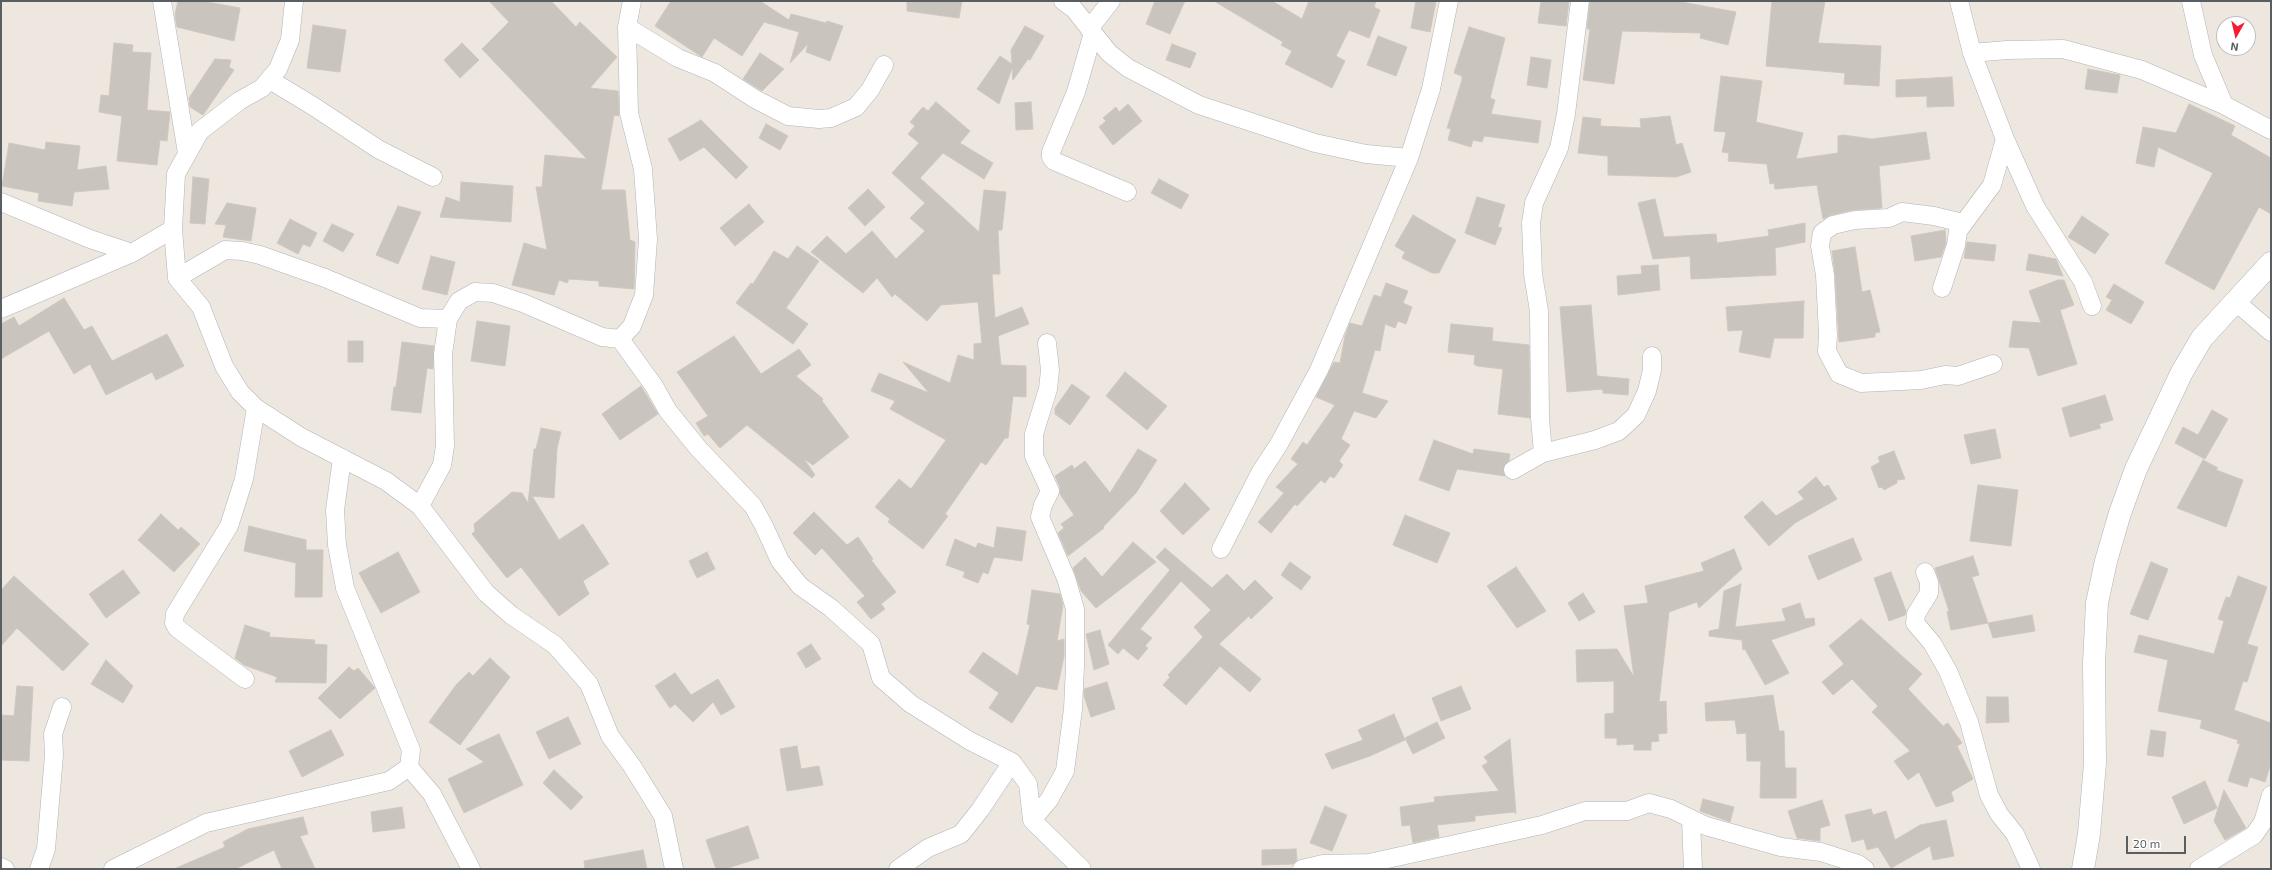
<!DOCTYPE html>
<style>
body{margin:0}
#map{position:relative;width:2272px;height:870px;overflow:hidden;background:#ede7df;font-family:"Exo 2",sans-serif}
canvas{display:block}
.frame{position:absolute;inset:0;border:2px solid #585e61;pointer-events:none}
.north{position:absolute;left:2216px;top:16px;width:40px;height:40px;box-sizing:border-box;background:#fff;border:1px solid #bcbfc0;border-radius:50%;rotate:188deg;font-size:11px;font-weight:700;line-height:16px;text-align:center;color:#585e61}
.north::after{content:'';display:block;margin:auto;width:14px;height:18px;background:#f51c34;clip-path:polygon(50% 0,100% 100%,50% 72%,0 100%)}
.scale{position:absolute;left:2126px;top:836px;width:60px;height:18px;box-sizing:border-box;border:2px solid #585e61;border-top:0;padding-left:5px;font-size:12px;line-height:14px;white-space:nowrap;color:#585e61;-webkit-text-stroke:3px #fff;paint-order:stroke}
</style>
<div id="map">
<canvas width="2272" height="870"></canvas>
<div class="frame"></div>
<div class="north">N</div>
<div class="scale">20 m</div>
</div>
<script>
const ctx = document.querySelector('canvas').getContext('2d');
ctx.lineJoin = 'round';
function paint(path, color) {
  ctx.fillStyle = color;
  ctx.fill(path, 'evenodd');
}
function toPath(rows) {
  const path = new Path2D();
  for (const r of rows) {
    path.moveTo(r[0], r[1]);
    for (let i = 2; i < r.length; i += 2) path.lineTo(r[i], r[i + 1]);
  }
  return path;
}
function trace(path, color, width, dash) {
  ctx.strokeStyle = color;
  ctx.lineWidth = width;
  ctx.lineCap = dash ? 'butt' : 'round';
  ctx.setLineDash(dash || []);
  ctx.stroke(path);
}
const building = toPath([
 [178,1,202,1,240,8,234,41,177,27,175,15,178,1],
 [489,1,551,1,576,27,580,22,617,57,590,88,618,91,619,116,614,115,601,190,625,190,630,240,635,242,634,289,599,286,599,281,569,279,567,283,559,280,554,295,512,285,524,243,547,250,536,187,542,187,545,155,587,159,482,49,509,22,489,1],
 [671,1,760,1,789,20,791,14,826,23,827,21,843,26,830,61,806,52,808,44,790,63,799,32,764,22,742,56,714,38,702,57,655,26,671,1],
 [907,1,962,1,959,18,907,11,907,1],
 [1155,1,1185,1,1170,34,1146,24,1155,1],
 [1214,1,1272,1,1302,19,1309,1,1376,1,1374,7,1380,10,1369,38,1349,30,1336,56,1345,61,1332,88,1285,64,1292,51,1281,45,1283,42,1214,1],
 [1416,1,1436,1,1430,32,1411,28,1416,1],
 [1541,1,1569,1,1566,26,1538,23,1541,1],
 [1590,1,1676,1,1736,12,1728,45,1700,38,1701,33,1622,31,1614,84,1583,80,1590,29,1587,29,1590,1],
 [1772,1,1825,1,1818,43,1881,46,1879,86,1844,84,1845,73,1766,66,1772,1],
 [313,25,346,30,340,72,307,68,313,25],
 [1025,26,1044,36,1030,60,1028,59,1013,80,1012,68,999,104,977,89,1000,56,1012,64,1011,50,1025,26],
 [1469,27,1505,38,1490,98,1495,100,1491,114,1541,121,1538,143,1484,136,1482,142,1473,140,1471,147,1448,140,1451,129,1447,128,1462,80,1462,76,1454,73,1469,27],
 [1378,36,1407,47,1396,76,1367,65,1378,36],
 [114,43,133,45,132,52,151,53,147,110,170,112,167,141,160,140,157,165,117,161,122,116,99,112,101,95,109,96,114,43],
 [462,43,479,60,460,78,444,60,462,43],
 [1172,44,1196,53,1190,68,1166,60,1172,44],
 [760,53,784,69,762,91,743,79,760,53],
 [1531,57,1551,60,1547,88,1527,85,1531,57],
 [215,59,231,60,229,67,234,70,203,115,190,107,189,98,215,59],
 [2088,69,2120,75,2117,93,2085,89,2088,69],
 [1721,76,1762,81,1756,122,1803,133,1796,159,1838,153,1838,136,1843,135,1872,139,1926,132,1930,159,1879,166,1882,208,1853,210,1831,215,1823,219,1817,185,1775,189,1774,183,1770,184,1767,164,1728,161,1729,153,1722,152,1726,132,1714,131,1721,76],
 [1952,77,1954,106,1927,107,1927,96,1896,97,1896,80,1952,77],
 [936,102,970,131,960,143,993,163,984,179,943,153,920,178,979,232,984,190,1006,192,1002,230,998,230,1000,274,992,274,995,318,1022,307,1029,324,998,336,1001,365,1026,366,1026,397,1013,396,1008,438,1005,438,986,465,981,462,945,514,948,516,923,549,888,522,890,519,875,507,899,479,911,489,946,440,890,409,895,401,871,391,879,373,929,393,903,362,950,383,958,355,974,360,974,344,982,343,978,302,941,305,927,321,895,294,892,297,877,278,863,293,811,252,827,236,846,254,872,231,896,259,925,231,910,218,925,203,892,173,919,143,908,134,915,126,910,122,923,107,928,111,936,102],
 [1031,102,1033,129,1016,130,1015,103,1031,102],
 [1128,104,1142,121,1113,145,1099,127,1106,121,1103,118,1116,107,1119,112,1128,104],
 [2189,104,2235,126,2231,135,2271,158,2271,214,2259,207,2214,290,2165,263,2213,173,2158,147,2154,167,2136,163,2143,127,2176,133,2189,104],
 [1670,116,1676,145,1682,143,1691,172,1676,177,1608,175,1608,156,1578,153,1583,117,1601,119,1600,126,1641,128,1640,119,1670,116],
 [701,120,748,167,736,179,704,147,680,161,668,139,701,120],
 [766,124,788,136,780,150,759,138,766,124],
 [46,142,80,146,77,170,106,166,109,189,74,192,72,206,38,201,39,193,2,186,9,143,45,150,46,142],
 [193,177,209,179,205,224,190,223,193,177],
 [1159,179,1189,195,1181,209,1151,193,1159,179],
 [461,182,513,186,511,222,440,217,446,197,460,202,461,182],
 [868,189,885,207,865,226,848,208,868,189],
 [1477,197,1505,205,1498,227,1502,228,1495,245,1465,233,1477,197],
 [1655,199,1664,237,1716,234,1717,243,1769,236,1768,230,1805,223,1805,242,1775,248,1776,275,1691,279,1690,256,1653,259,1638,203,1655,199],
 [227,203,256,208,251,241,223,237,226,225,215,224,227,203],
 [749,204,764,222,735,246,720,228,749,204],
 [398,206,421,212,398,264,376,255,398,206],
 [1413,215,1456,240,1439,273,1432,273,1402,258,1405,252,1395,246,1413,215],
 [2082,216,2109,234,2095,254,2068,237,2082,216],
 [290,219,317,233,310,247,303,244,298,254,277,243,290,219],
 [332,224,354,234,343,252,323,241,332,224],
 [1945,230,1946,243,1941,257,1915,261,1911,236,1945,230],
 [1967,242,1996,245,1994,261,1964,258,1967,242],
 [797,246,819,261,786,308,808,324,793,344,736,303,751,283,753,284,774,251,788,259,797,246],
 [1855,247,1862,292,1870,290,1880,332,1875,333,1875,337,1839,342,1835,274,1832,251,1855,247],
 [2029,254,2056,259,2063,276,2026,270,2029,254],
 [431,256,455,262,447,295,422,289,431,256],
 [1658,265,1660,290,1618,295,1617,276,1642,274,1641,266,1658,265],
 [2058,280,2064,280,2074,305,2060,310,2077,364,2038,376,2029,348,2009,347,2013,321,2041,323,2029,291,2058,280],
 [1386,283,1408,291,1403,303,1412,307,1406,324,1398,321,1395,328,1385,324,1380,351,1375,350,1362,393,1388,401,1376,418,1354,411,1341,439,1350,445,1339,461,1343,465,1334,478,1330,476,1325,483,1321,480,1297,506,1295,504,1271,533,1258,522,1284,493,1276,487,1298,464,1291,459,1303,442,1307,445,1335,405,1316,397,1334,362,1340,363,1345,336,1350,323,1362,326,1374,295,1381,297,1386,283],
 [2114,284,2144,302,2131,324,2106,310,2112,300,2106,297,2114,284],
 [64,298,84,330,92,326,112,361,167,334,184,366,156,380,152,372,106,395,90,364,74,374,49,331,1,359,1,324,14,317,19,326,64,298],
 [1804,301,1803,338,1774,338,1770,358,1739,352,1743,330,1728,331,1726,307,1804,301],
 [1591,305,1597,376,1629,379,1628,395,1603,393,1603,389,1567,392,1560,307,1591,305],
 [477,321,510,326,505,366,471,361,477,321],
 [1451,324,1493,328,1492,341,1529,345,1530,418,1498,414,1503,369,1477,366,1474,364,1475,355,1448,352,1451,324],
 [734,336,761,374,799,349,811,365,796,376,823,399,822,401,849,437,813,465,804,459,815,475,812,478,747,425,720,448,708,434,704,436,696,423,708,416,677,372,734,336],
 [348,341,363,341,363,362,348,362,348,341],
 [402,342,434,346,433,369,427,368,421,413,391,410,394,387,396,387,402,342],
 [1125,372,1167,406,1147,430,1106,396,1125,372],
 [1072,384,1090,397,1070,425,1055,414,1055,408,1072,384],
 [641,386,658,414,620,440,602,414,641,386],
 [2105,395,2113,420,2099,424,2101,428,2070,437,2062,408,2105,395],
 [2212,410,2228,419,2205,459,2175,443,2183,427,2198,435,2212,410],
 [541,428,561,432,557,448,554,498,532,496,559,540,583,524,609,564,583,581,589,594,559,616,521,567,507,578,472,534,475,531,474,524,512,492,522,493,528,503,534,449,536,449,541,428],
 [1995,429,2001,458,1971,464,1964,435,1995,429],
 [1434,440,1473,454,1474,449,1510,454,1509,460,1503,470,1505,476,1457,469,1449,491,1419,480,1434,440],
 [1138,449,1157,460,1136,493,1103,527,1104,528,1068,556,1058,533,1064,528,1061,524,1074,515,1060,494,1060,487,1055,476,1072,465,1074,469,1085,461,1110,493,1138,449],
 [1894,451,1905,479,1897,480,1897,483,1884,490,1882,487,1879,488,1871,467,1880,462,1878,457,1894,451],
 [2203,460,2218,468,2216,470,2243,480,2226,527,2177,508,2203,460],
 [1816,477,1824,487,1828,485,1837,499,1795,523,1769,546,1744,517,1762,501,1776,516,1804,499,1798,492,1816,477],
 [1185,483,1210,509,1183,535,1160,511,1185,483],
 [1978,485,2018,490,2011,546,1970,541,1978,485],
 [814,512,847,545,858,537,873,559,871,560,896,592,881,604,885,609,871,619,857,602,865,596,822,548,815,555,793,533,814,512],
 [161,514,178,530,181,527,200,544,174,572,138,540,161,514],
 [1405,515,1450,533,1437,563,1393,545,1405,515],
 [249,526,306,540,306,550,323,550,322,597,295,597,296,563,244,551,249,526],
 [997,527,1026,531,1022,561,994,557,988,574,983,572,978,583,963,577,965,572,946,565,955,539,976,548,978,543,994,548,997,527],
 [1853,538,1862,560,1818,580,1808,556,1853,538],
 [1133,542,1156,562,1096,608,1081,591,1073,568,1085,557,1102,577,1133,542],
 [1165,548,1212,588,1227,574,1244,591,1255,580,1273,598,1251,619,1249,616,1219,644,1261,679,1250,692,1220,666,1186,705,1163,685,1170,677,1168,675,1203,637,1194,627,1211,610,1181,581,1140,629,1152,638,1145,646,1148,648,1138,660,1123,648,1118,654,1108,645,1170,570,1156,557,1165,548],
 [1734,549,1742,569,1699,608,1697,602,1669,612,1659,702,1666,701,1667,733,1658,734,1659,741,1651,742,1651,750,1634,750,1634,744,1617,745,1617,738,1605,738,1605,714,1614,713,1614,681,1577,682,1576,650,1617,649,1634,677,1624,606,1648,603,1645,586,1704,571,1701,563,1734,549],
 [398,552,420,592,381,613,359,573,398,552],
 [707,552,715,569,697,578,689,561,707,552],
 [1973,556,1979,575,1972,577,1988,623,1951,630,1947,612,1949,611,1935,568,1973,556],
 [1290,562,1311,577,1301,590,1281,575,1290,562],
 [2151,562,2168,569,2148,620,2130,614,2151,562],
 [1516,567,1546,611,1517,628,1487,586,1516,567],
 [123,570,140,593,106,618,89,594,123,570],
 [1891,572,1906,611,1905,615,1889,621,1874,578,1891,572],
 [14,576,89,644,63,671,17,628,1,646,1,590,14,576],
 [2238,576,2267,587,2247,644,2258,647,2247,682,2243,681,2234,710,2271,723,2271,763,2265,782,2250,777,2247,787,2228,781,2240,744,2237,743,2238,740,2200,728,2202,720,2158,711,2168,660,2134,652,2139,635,2214,654,2224,621,2218,619,2226,597,2230,598,2238,576],
 [1741,584,1735,627,1786,621,1782,609,1800,603,1805,619,1814,618,1815,625,1771,640,1789,673,1765,685,1745,649,1743,650,1742,640,1709,636,1709,631,1719,629,1724,591,1741,584],
 [1032,590,1060,594,1063,605,1057,641,1064,639,1064,656,1057,690,1036,686,1012,723,989,708,999,693,969,672,983,652,1018,676,1030,625,1027,624,1032,590],
 [1583,593,1595,612,1579,621,1568,603,1583,593],
 [2032,615,2035,631,1993,638,1988,623,2032,615],
 [1861,619,1922,674,1908,689,1943,726,1948,723,1962,743,1957,746,1973,779,1951,792,1954,801,1936,807,1919,772,1908,780,1894,761,1910,751,1872,712,1878,706,1852,679,1833,695,1822,682,1844,664,1829,646,1861,619],
 [245,625,270,633,269,637,315,640,314,644,327,645,326,683,275,682,277,677,244,665,235,658,245,625],
 [1100,630,1109,664,1094,670,1086,634,1100,630],
 [811,644,821,659,806,668,797,653,811,644],
 [490,658,510,677,460,745,429,722,456,685,469,672,473,676,490,658],
 [106,660,133,686,123,703,91,684,106,660],
 [349,667,354,671,358,668,375,688,340,719,318,698,349,667],
 [675,673,691,695,718,679,735,707,721,715,713,702,693,722,675,704,670,708,655,686,675,673],
 [1107,682,1115,709,1091,717,1084,696,1084,689,1107,682],
 [17,686,33,687,29,761,1,760,1,715,14,716,17,686],
 [1461,686,1471,709,1441,721,1432,698,1461,686],
 [1773,695,1779,731,1784,731,1785,768,1796,768,1796,798,1760,798,1761,761,1747,761,1746,733,1737,734,1735,720,1706,721,1705,703,1773,695],
 [1987,697,2008,697,2009,722,1986,723,1987,697],
 [1394,714,1405,740,1370,756,1332,769,1325,754,1363,740,1358,730,1394,714],
 [568,717,581,744,549,759,536,732,568,717],
 [1437,722,1445,738,1413,754,1405,738,1437,722],
 [331,730,344,755,302,777,289,751,331,730],
 [2151,730,2166,732,2163,757,2147,755,2151,730],
 [499,734,523,785,464,813,448,779,484,762,466,749,499,734],
 [1510,739,1516,814,1514,812,1475,816,1475,821,1437,825,1439,837,1413,843,1410,825,1402,826,1400,807,1435,802,1434,797,1499,791,1482,766,1488,762,1484,757,1510,739],
 [797,746,801,769,819,766,823,785,787,791,780,749,797,746],
 [554,770,583,797,571,810,543,783,554,770],
 [2205,781,2217,808,2184,824,2172,797,2205,781],
 [2224,790,2246,828,2225,840,2214,821,2224,790],
 [1703,799,1734,807,1730,822,1700,811,1703,799],
 [1822,800,1830,825,1820,828,1820,841,1797,838,1788,811,1822,800],
 [1325,806,1347,815,1332,851,1310,843,1325,806],
 [402,807,405,828,373,832,371,812,402,807],
 [1871,809,1873,815,1886,811,1895,840,1920,825,1946,820,1954,856,1933,860,1930,846,1891,868,1878,847,1867,850,1864,839,1852,842,1845,815,1871,809],
 [303,817,308,834,300,836,315,869,282,869,274,850,235,869,174,869,225,847,223,842,248,829,303,817],
 [748,826,759,858,725,869,716,869,706,840,748,826],
 [1296,849,1297,860,1293,864,1262,865,1262,850,1296,849],
 [643,850,647,869,585,869,584,861,643,850]
]);
paint(building, '#c9c4be');
trace(building, '#d1c7bd', 1);
const minor = toPath([
 [162,1,187,153],
 [294,1,290,40,278,69,262,88,239,101,200,131,176,174,173,229,177,278,201,307,224,366,240,392,256,408,301,437,386,481,420,506,486,593,511,615,555,645,589,684,610,736,632,766,663,816,674,869],
 [1063,1,1074,9,1109,53,1128,68,1199,105,1315,143,1366,154,1409,158],
 [1959,1,1972,53,2005,139,2035,206,2083,282,2092,306],
 [2191,1,2203,55,2224,105],
 [627,27,678,58,715,73,755,99,788,116,819,119,831,118,856,107,870,90,884,65],
 [1089,29,1111,1],
 [1093,33,1076,92,1051,152,1051,157,1054,161,1127,192],
 [1972,53,2007,50,2063,49,2142,70,2224,105,2271,130],
 [270,80,313,106,378,149,433,177],
 [1,202,90,239,132,253],
 [1963,223,1934,216,1902,212,1889,218,1855,220,1833,225,1822,233,1820,246,1825,275,1828,335,1827,351,1839,374,1861,383,1921,380,1945,375,1958,376,1993,364],
 [177,278,225,250,242,251,260,255,325,278,420,318,448,319],
 [1942,288,1956,245,1958,231,1992,185,2005,139],
 [2236,302,2271,332],
 [1,309,132,253,173,229],
 [620,339,654,386,668,411,698,448,753,506,764,526,780,561,800,586,831,608,871,644,881,678,911,704,970,741,1012,762,1028,784,1032,820,1082,869],
 [1543,453,1540,418,1539,311,1533,274,1531,223,1534,203,1559,148,1566,114,1580,1],
 [1513,470,1543,453,1595,440,1619,431,1636,415,1647,391,1652,370,1652,356],
 [420,506,442,465,445,446,443,354,448,319,459,301,475,292,493,293,523,303,602,337,620,339,632,326,644,295,648,239,643,169,629,113,627,27,632,1],
 [1221,549,1260,473,1279,444,1319,370,1409,158,1431,89,1449,1],
 [1925,572,1929,582,1929,593,1916,614,1915,623,1932,643,1948,671,1969,722,1989,795,1999,814,2015,834,2031,869],
 [245,679,190,638,177,628,174,623,175,614,229,526,244,479,256,408],
 [409,767,432,794,471,869],
 [1032,820,1049,800,1065,771,1073,709,1075,666,1075,609,1066,578,1040,517,1043,505,1050,491,1034,456,1034,434,1048,389,1050,370,1047,343],
 [1691,820,1693,869],
 [1,867,5,869],
 [39,869,46,849,54,755,53,734,62,707],
 [113,869,206,823,389,781,409,767,411,750,345,588,337,545,335,510,342,458],
 [898,869,928,848,961,834,980,810,1012,762],
 [1302,869,1323,864,1369,863,1542,825,1585,811,1627,811,1649,803,1671,809,1706,826,1781,847,1821,852,1858,864,1865,869],
 [2199,869,2254,835,2263,822,2271,795]
]);
const tertiary = toPath([
 [2083,869,2089,834,2095,763,2094,663,2097,603,2106,561,2120,513,2136,469,2182,372,2202,338,2271,263]
]);
trace(minor, '#b0b4b8', 19);
trace(tertiary, '#b0b4b8', 23);
trace(minor, '#fff', 18);
trace(tertiary, '#fff', 22);
</script>
